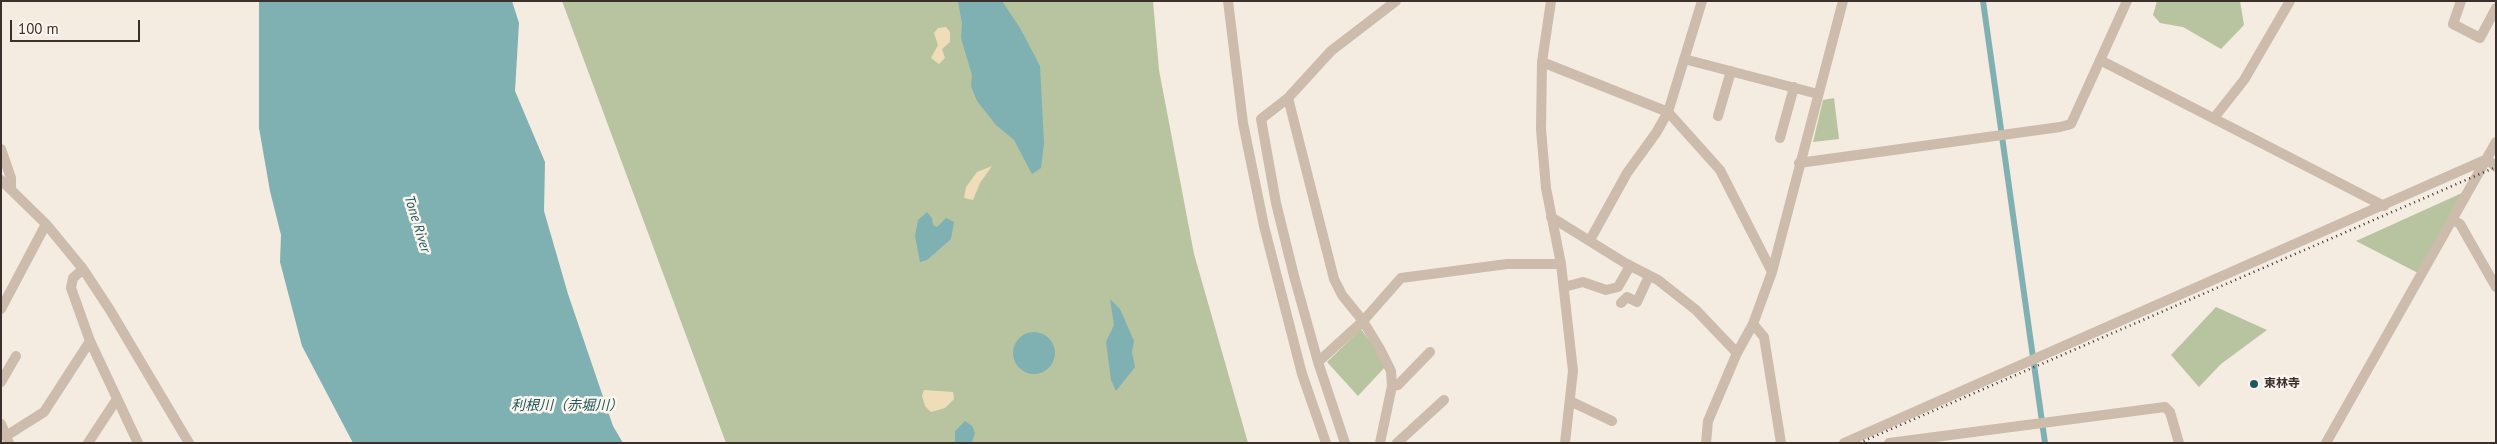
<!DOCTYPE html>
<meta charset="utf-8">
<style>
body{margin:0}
#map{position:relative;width:2497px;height:444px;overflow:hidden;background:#f4ebe1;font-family:"PT Sans",sans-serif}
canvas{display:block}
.frame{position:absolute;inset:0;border:2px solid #3b302b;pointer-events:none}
.scale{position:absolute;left:10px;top:20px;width:130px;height:22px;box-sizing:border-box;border:2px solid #3b302b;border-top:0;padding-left:6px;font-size:15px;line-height:18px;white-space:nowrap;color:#3b302b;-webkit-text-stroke:4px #fbf5ee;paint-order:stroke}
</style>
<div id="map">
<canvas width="2497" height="444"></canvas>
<div class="frame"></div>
<div class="scale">100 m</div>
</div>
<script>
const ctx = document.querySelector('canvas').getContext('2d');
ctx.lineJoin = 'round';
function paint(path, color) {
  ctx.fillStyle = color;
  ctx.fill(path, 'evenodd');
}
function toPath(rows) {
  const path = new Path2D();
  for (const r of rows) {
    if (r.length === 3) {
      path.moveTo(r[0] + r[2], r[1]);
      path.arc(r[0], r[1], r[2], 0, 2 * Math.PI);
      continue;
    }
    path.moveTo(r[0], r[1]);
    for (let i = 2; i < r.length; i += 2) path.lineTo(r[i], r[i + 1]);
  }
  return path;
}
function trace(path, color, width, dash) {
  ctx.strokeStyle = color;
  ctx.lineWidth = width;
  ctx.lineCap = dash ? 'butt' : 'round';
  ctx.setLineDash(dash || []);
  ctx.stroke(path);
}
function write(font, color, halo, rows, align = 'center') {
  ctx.font = font + ' "PT Sans","Noto Sans JP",sans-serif';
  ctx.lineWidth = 5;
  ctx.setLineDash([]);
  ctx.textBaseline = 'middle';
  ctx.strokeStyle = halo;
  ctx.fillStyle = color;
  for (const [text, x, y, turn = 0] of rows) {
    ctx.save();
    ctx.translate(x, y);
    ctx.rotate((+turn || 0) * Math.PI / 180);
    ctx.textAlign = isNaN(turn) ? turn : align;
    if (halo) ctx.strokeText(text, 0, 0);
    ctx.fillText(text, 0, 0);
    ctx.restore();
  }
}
paint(toPath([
 [562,1,1153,1,1159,70,1194,254,1248,443,726,443],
 [2157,1,2240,1,2244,25,2221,49,2183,27,2160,23,2153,15],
 [1834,98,1839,139,1813,142,1823,100],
 [2462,193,2418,273,2356,241],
 [2216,307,2267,330,2221,364,2199,387,2171,355],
 [1361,329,1377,351,1385,367,1358,396,1327,362]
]), '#b8c4a0');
paint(toPath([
 [946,27,950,32,950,42,942,49,945,58,939,64,931,58,938,45,934,33,938,28],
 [992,166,980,183,973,200,964,198,966,187,977,172],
 [924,390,953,392,954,399,945,408,931,412,925,406,922,396]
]), '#efdcb8');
paint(toPath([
 [259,1,512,1,519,23,515,91,545,162,544,211,568,294,613,426,623,443,353,443,302,346,280,262,281,235,270,191,259,128],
 [958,1,1002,1,1020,28,1040,66,1044,143,1041,168,1032,174,1014,140,996,125,977,101,971,86,972,75,961,38,962,24],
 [1980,1,1986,1,2048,443,2042,443],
 [927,212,932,218,933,225,937,227,946,218,954,222,951,239,927,260,920,262,915,236,918,220],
 [1110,299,1120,309,1134,341,1132,352,1135,367,1116,391,1111,380,1106,342,1114,325],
 [1034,353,21],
 [965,421,972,426,975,433,972,442,955,443,955,431]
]), '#7fb0b2');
trace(toPath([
 [1228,1,1243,123,1264,226,1302,374,1326,443],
 [1551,1,1542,62,1541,129,1546,188,1561,264,1573,371,1565,443],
 [2461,1,2453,24,2480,38,2496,8],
 [1684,59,1818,94],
 [2100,60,2384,206],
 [1542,62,1668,112,1720,170,1772,272],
 [1288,98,1334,279,1342,295,1363,321,1401,278,1507,264,1561,264],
 [1718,116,1731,71],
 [2214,118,2244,80,2290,1],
 [1780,138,1794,87],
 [1,149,11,178,11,189],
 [2487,159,2496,167],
 [1799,163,2060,127,2071,124,2127,1],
 [1,180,46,224,83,269,110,310,189,443],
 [1551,217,1625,263,1658,280,1696,310,1737,353],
 [2453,220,2460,224,2496,287],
 [1590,240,1627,173,1656,133,1668,112,1702,1],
 [83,269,73,278,71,288,90,341,138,443],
 [1564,287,1583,282,1606,290,1618,287,1630,266],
 [1621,303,1627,297,1637,302,1649,276],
 [1,309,46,224],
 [1753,324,1764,337,1781,443],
 [1318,362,1363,321,1380,349,1391,371,1392,386,1380,443],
 [1,382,16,356],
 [1392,386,1398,385,1430,352],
 [1570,401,1612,421],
 [1,424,9,443],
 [6,436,44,412,90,341],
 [88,443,117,399],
 [1345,443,1318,362,1294,276,1276,203,1261,119,1288,98,1331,51,1396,1],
 [1397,443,1444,400],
 [1706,443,1708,421,1737,353,1753,324,1772,272,1843,1],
 [1844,443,2487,159],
 [1889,443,2165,407,2170,412,2179,443],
 [2326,443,2496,142]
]), '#cdbbac', 10);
trace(toPath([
 [1859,443,2496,167]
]), '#3b302b', 2.5, [1, 4]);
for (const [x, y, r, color] of [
 [2254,384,5,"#1f5a5e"]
]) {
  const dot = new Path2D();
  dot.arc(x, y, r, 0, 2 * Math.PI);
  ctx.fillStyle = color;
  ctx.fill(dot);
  trace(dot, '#fbf5ee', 2);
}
write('bold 12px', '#3b302b', '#fbf5ee', [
 ["東林寺",2264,384]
], 'left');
write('italic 14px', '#1f5a5e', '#fbf5ee', [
 ["Tone River",417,224,73],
 ["利根川（赤堀川）",567,406]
]);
</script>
